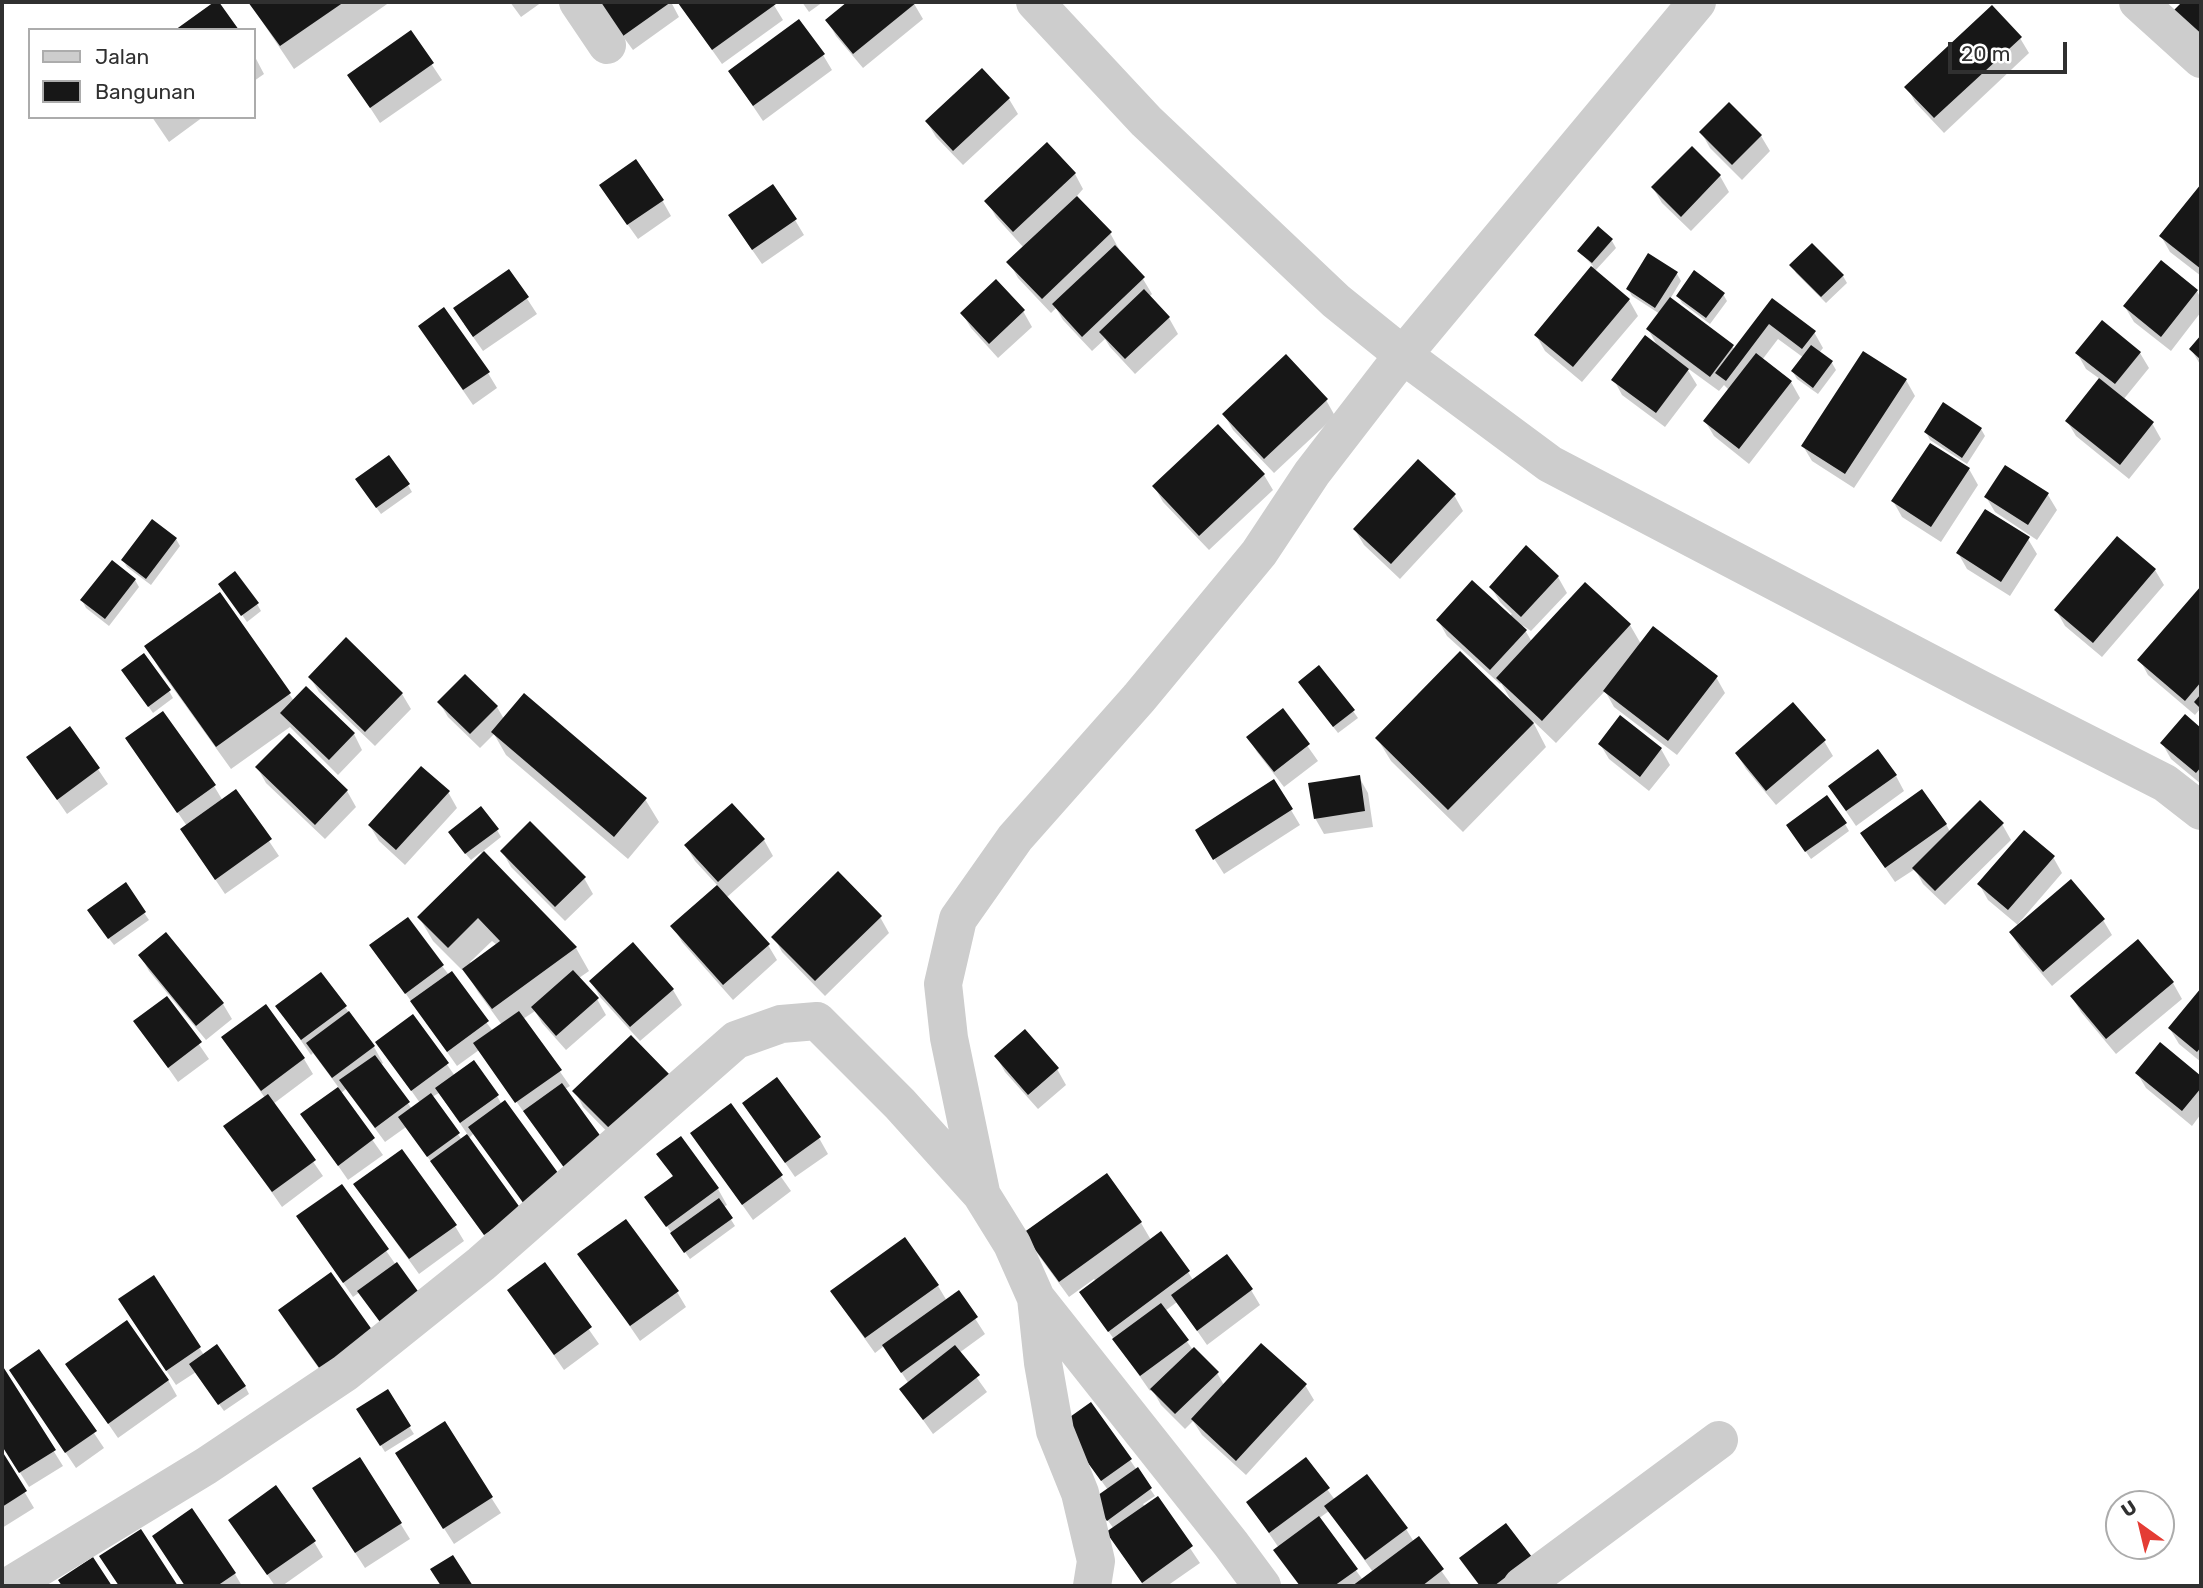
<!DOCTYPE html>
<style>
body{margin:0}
#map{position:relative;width:2203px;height:1588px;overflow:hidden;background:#fff;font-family:Rubik,sans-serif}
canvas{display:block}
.frame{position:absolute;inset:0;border:4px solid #303030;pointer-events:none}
.legend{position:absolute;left:28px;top:28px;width:228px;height:91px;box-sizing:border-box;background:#fff;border:2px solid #acacac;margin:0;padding:9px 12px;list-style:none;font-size:21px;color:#303030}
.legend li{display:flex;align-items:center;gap:14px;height:35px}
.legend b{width:35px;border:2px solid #acacac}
.north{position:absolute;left:2105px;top:1490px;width:70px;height:70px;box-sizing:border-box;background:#fff;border:2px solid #acacac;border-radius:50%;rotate:326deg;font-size:19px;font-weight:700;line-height:28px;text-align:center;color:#303030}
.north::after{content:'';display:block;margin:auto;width:24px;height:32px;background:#e43c34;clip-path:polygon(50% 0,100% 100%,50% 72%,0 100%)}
.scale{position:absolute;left:1948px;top:42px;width:119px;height:32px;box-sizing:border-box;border:4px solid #303030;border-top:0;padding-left:9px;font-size:21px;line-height:24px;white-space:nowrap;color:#303030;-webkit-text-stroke:5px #fff;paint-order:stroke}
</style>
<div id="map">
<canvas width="2203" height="1588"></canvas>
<div class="frame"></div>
<ul class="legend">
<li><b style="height:9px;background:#cdcdcd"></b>Jalan</li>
<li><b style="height:19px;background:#171717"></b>Bangunan</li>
</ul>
<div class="north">U</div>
<div class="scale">20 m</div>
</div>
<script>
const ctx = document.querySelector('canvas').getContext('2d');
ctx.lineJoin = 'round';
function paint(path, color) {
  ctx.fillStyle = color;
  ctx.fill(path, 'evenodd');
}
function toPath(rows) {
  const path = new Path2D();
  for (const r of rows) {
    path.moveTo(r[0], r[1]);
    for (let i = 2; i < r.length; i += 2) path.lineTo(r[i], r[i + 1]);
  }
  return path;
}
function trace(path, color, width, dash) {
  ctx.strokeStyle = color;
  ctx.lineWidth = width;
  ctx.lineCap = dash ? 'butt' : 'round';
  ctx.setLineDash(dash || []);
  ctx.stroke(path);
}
paint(toPath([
 [249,2,390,2,294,69],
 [510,2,542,2,521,17],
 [587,2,671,2,679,17,633,50,608,16],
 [678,2,772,2,783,20,722,64],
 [802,2,823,2,809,12],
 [850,2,913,2,923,19,863,68,836,36,827,20],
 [410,32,442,80,380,123,349,75],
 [2020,38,2029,53,1944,133,1915,102,1907,87],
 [254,55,264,74,254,81],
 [823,55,832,70,763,121,730,72],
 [1009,99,1018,114,963,165,936,137,927,122],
 [152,117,203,117,169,142],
 [1701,132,1761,136,1770,151,1742,180,1710,148],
 [1692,149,1720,176,1729,192,1691,231,1662,203,1653,188],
 [1075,174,1083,189,1076,197,1110,233,1119,249,1117,251,1143,279,1152,294,1149,297,1169,318,1178,334,1135,374,1110,347,1105,339,1092,351,1063,320,1056,308,1051,313,1018,278,1009,262,1024,248,996,217,987,201],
 [2201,186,2201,276,2170,252,2161,236],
 [610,200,662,200,671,216,638,239],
 [795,220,804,235,762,264,739,231],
 [1612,241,1616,248,1594,272,1629,300,1638,316,1582,382,1545,351,1536,335,1593,266,1579,251],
 [1648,256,1677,274,1681,281,1670,299,1735,349,1772,300,1814,332,1823,348,1819,353,1832,363,1836,370,1818,394,1797,379,1793,372,1804,358,1778,339,1762,360,1791,382,1800,398,1749,464,1714,436,1705,421,1729,390,1724,385,1719,391,1686,367,1697,385,1665,427,1622,395,1614,380,1658,347,1648,329,1660,314,1632,296,1628,289],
 [1792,265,1843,276,1847,283,1826,303,1796,273],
 [509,271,537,314,483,351,464,324],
 [2197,291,2201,299,2201,312,2171,351,2134,322,2125,307],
 [1723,294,1727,301,1710,324,1682,303,1678,296],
 [1023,311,1032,327,998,358,971,328,962,313],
 [2201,337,2201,366,2191,349],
 [429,341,488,373,497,388,473,405],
 [2077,353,2140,353,2149,368,2123,400,2152,423,2161,439,2129,479,2076,436,2067,421,2100,379,2086,369],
 [1906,380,1915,396,1854,488,1812,461,1803,446],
 [1326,400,1335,416,1274,473,1233,430,1224,414],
 [1981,429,1985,436,1967,464,1930,440,1926,432],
 [1969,469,1978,485,1941,542,1902,517,1893,501],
 [1264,475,1273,490,1209,550,1163,502,1154,486],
 [408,485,412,492,381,514,361,486],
 [1454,495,1463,511,1400,579,1364,545,1355,530],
 [2048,495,2057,510,2037,540,1995,512,1986,497],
 [176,539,180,546,151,585,127,567,123,560],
 [2028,539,2037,554,2010,596,1967,569,1958,553],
 [1526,548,1558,577,1567,593,1531,631,1522,625,1532,642,1630,625,1641,644,1716,677,1725,693,1677,755,1614,707,1605,691,1556,743,1532,720,1546,747,1463,832,1391,761,1377,738,1512,702,1501,683,1500,684,1447,636,1438,620,1509,616,1512,614,1500,602,1491,587],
 [112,562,135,580,139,587,109,626,86,608,82,600],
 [2155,570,2164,585,2102,657,2065,626,2056,610],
 [2201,588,2201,711,2200,709,2195,715,2148,675,2140,660],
 [225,591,257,604,261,611,247,622],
 [220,594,294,701,354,734,362,750,338,775,290,727,231,769,160,670,147,647],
 [128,677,169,691,173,698,153,713],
 [310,677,402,694,411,709,375,746,319,692],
 [1304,689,1353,711,1358,718,1338,733],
 [439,702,497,707,504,719,645,799,659,822,628,859,506,755,494,734,480,748,448,717],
 [1282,710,1318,761,1284,787,1257,752,1248,737],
 [2185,716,2201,730,2201,784,2171,759,2162,743],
 [70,728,108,784,67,814,28,758],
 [127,739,214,786,223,801,236,792,279,856,225,894,182,830,187,826],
 [1824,741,1833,756,1776,805,1746,769,1737,754],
 [1600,744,1661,749,1670,765,1649,791,1609,759],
 [257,767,347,791,356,807,325,839,266,783],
 [1896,776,1904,791,1856,826,1839,801],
 [1359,777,1368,793,1373,827,1324,834,1315,818],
 [448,792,457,808,405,865,379,841,370,826],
 [1291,810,1300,825,1224,874,1206,846],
 [1845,824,1849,831,1811,859,1793,833],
 [1946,824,1950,832,2002,824,2011,840,1945,905,1923,884,1915,869,1895,882,1862,834],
 [497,830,501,837,482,852,576,948,589,971,579,978,597,999,606,1015,566,1050,542,1023,535,1011,523,1019,570,1086,565,1089,578,1187,479,1050,457,1066,372,946,442,966,493,1031,502,1025,478,992,464,968,462,970,433,941,419,917,483,854,481,852,471,860,454,840],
 [492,941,497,945,472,964,470,962],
 [764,840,773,856,726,898,768,945,777,960,733,1000,682,942,673,926,718,886,695,861,686,846],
 [502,851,584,878,593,894,565,921,511,867],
 [2053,857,2062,873,2018,924,2103,920,2112,935,2052,986,2020,948,2011,933,2019,926,1988,900,1979,884],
 [125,885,149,920,114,945,93,918],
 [880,917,889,933,825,996,782,952,774,937],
 [2138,942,2173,983,2182,999,2116,1054,2081,1012,2072,997],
 [140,955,223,1004,232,1019,206,1040,149,971],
 [591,981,673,990,682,1005,640,1041,600,997],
 [2201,991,2201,1062,2179,1044,2170,1029],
 [167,998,209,1059,178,1082,136,1022],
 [277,1006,345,1007,374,1047,383,1063,380,1065,412,1109,420,1103,377,1042,413,1016,455,1076,497,1096,502,1105,468,1139,494,1249,406,1127,385,1142,346,1089,340,1094,383,1155,348,1180,303,1115,339,1088,313,1053,311,1055],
 [439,1093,468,1135,462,1140,432,1097],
 [223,1037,304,1059,313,1074,273,1104,323,1176,282,1207,226,1127,265,1098],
 [631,1037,621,1146,583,1107,575,1091],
 [2160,1045,2201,1078,2201,1114,2192,1126,2146,1088,2137,1073],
 [996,1056,1057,1069,1066,1085,1038,1109,1005,1072],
 [744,1103,819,1138,828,1154,795,1177],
 [731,1106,791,1191,753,1220,692,1134],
 [681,1138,718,1189,727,1205,723,1207,735,1226,690,1259,647,1198,674,1178,659,1155],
 [341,1186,396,1265,390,1337,360,1292,353,1297,298,1217],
 [365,1199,455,1226,464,1241,419,1274],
 [1141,1223,1151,1240,1188,1272,1193,1280,1251,1290,1260,1305,1207,1345,1177,1302,1165,1311,1193,1350,1217,1373,1224,1385,1305,1385,1314,1400,1246,1475,1202,1435,1193,1421,1185,1429,1161,1405,1152,1389,1150,1391,1081,1292,1096,1281,1094,1279,1069,1297,1034,1249],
 [580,1254,677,1292,686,1307,640,1341],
 [544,1265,599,1344,564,1370,509,1290],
 [153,1278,204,1355,245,1386,249,1394,224,1411,196,1372,176,1385,129,1315],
 [938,1286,947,1301,958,1292,985,1334,959,1353,987,1392,933,1434,901,1389,909,1384,884,1346,875,1353,842,1307],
 [280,1311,337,1394,289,1326],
 [39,1351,104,1448,76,1468,11,1371],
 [67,1364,168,1380,177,1396,118,1438],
 [2,1369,63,1466,29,1487,2,1444],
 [387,1392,414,1434,385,1452,363,1417],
 [1091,1404,1155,1496,1143,1504,1145,1507,1157,1499,1200,1563,1167,1586,1144,1586,1118,1548,1114,1529,1098,1507,1108,1490,1072,1440],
 [444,1424,501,1513,454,1544,406,1469],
 [2,1454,34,1508,2,1528],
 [360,1459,410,1539,365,1568,323,1503],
 [1305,1459,1335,1500,1406,1529,1414,1542,1418,1538,1452,1586,1300,1586,1276,1551,1279,1548,1248,1503],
 [1329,1511,1373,1572,1363,1580,1318,1519],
 [231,1521,314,1542,323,1557,282,1586,275,1586],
 [1505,1526,1523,1586,1480,1586,1461,1558],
 [163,1552,235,1574,242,1586,186,1586]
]), '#0003');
paint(toPath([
 [214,2,219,2,239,30,175,30],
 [248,2,344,2,280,46],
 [598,2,671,2,623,36],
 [680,2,774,2,776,4,712,50,678,3],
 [847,2,917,2,853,54,825,20],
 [2182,2,2201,2,2201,43,2171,13],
 [1992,5,2022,37,1934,118,1904,87],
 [799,19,825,54,753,106,728,71],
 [411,30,434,63,370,108,347,75],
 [982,68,1010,98,953,151,925,121],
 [1729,102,1762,135,1732,165,1699,132],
 [1047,142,1076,173,1013,232,984,201],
 [1692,146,1721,175,1681,217,1651,187],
 [636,159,664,200,627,225,599,185],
 [773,184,797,219,752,250,728,215],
 [2201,184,2201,269,2159,236],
 [1077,196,1112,232,1042,299,1006,262],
 [1598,226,1613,239,1592,263,1577,251],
 [1812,243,1844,275,1821,297,1789,265],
 [1115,245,1145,277,1082,337,1052,304],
 [1648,253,1678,272,1655,308,1626,289],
 [2161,260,2198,290,2161,337,2123,306],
 [1591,266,1630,299,1573,367,1534,335],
 [509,269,529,297,473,337,453,308],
 [1694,270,1725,293,1706,318,1676,296],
 [996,279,1025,310,989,344,960,313],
 [1144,289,1170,317,1125,359,1099,332],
 [1670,297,1734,345,1710,377,1646,329],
 [1772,298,1816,331,1802,349,1769,324,1726,381,1715,373],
 [444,307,490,372,463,390,418,326],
 [2102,320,2141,352,2115,384,2075,353],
 [1645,335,1689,369,1656,413,1611,380],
 [2201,335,2201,360,2189,349],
 [1811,345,1833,361,1813,388,1791,371],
 [1863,351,1907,379,1845,474,1801,446],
 [1756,353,1792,381,1739,449,1703,421],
 [1286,354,1328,399,1264,459,1222,414],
 [2099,378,2154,422,2120,465,2065,421],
 [1943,402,1982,428,1962,458,1924,432],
 [1218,424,1265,474,1199,536,1152,486],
 [1930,443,1970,468,1931,527,1891,501],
 [389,455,410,484,376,508,355,479],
 [1418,459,1456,494,1391,564,1353,529],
 [2005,465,2049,493,2028,525,1984,497],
 [1985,509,2030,537,2001,582,1956,553],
 [152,519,177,538,146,579,121,560],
 [2117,536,2156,569,2093,643,2054,610],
 [1526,545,1559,576,1521,617,1489,587],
 [112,560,136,579,105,619,80,600],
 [235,571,259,603,241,616,218,584],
 [1472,580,1527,630,1490,670,1436,620],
 [1585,582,1631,624,1542,721,1496,678],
 [2201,586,2201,682,2185,701,2137,660],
 [220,592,291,693,216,747,144,646],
 [1653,626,1718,676,1668,741,1603,691],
 [346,637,403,693,365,732,308,677],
 [1460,651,1534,723,1448,810,1375,738],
 [144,653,171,690,148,707,121,670],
 [1319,665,1355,710,1333,727,1298,682],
 [465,674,498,706,470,734,437,702],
 [306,686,355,733,329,760,280,713],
 [524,693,647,798,614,837,491,732],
 [2201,694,2201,709,2194,702],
 [1793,702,1826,740,1766,791,1735,753],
 [1283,708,1310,744,1274,772,1246,737],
 [163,711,216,785,177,813,125,738],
 [2185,714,2201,728,2201,767,2196,773,2160,743],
 [1620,715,1662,748,1640,777,1598,744],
 [70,726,100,768,57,800,26,757],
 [289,733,348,790,315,825,255,767],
 [1878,749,1897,775,1846,811,1828,786],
 [421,766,450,791,396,850,368,825],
 [1360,775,1365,811,1314,819,1308,783],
 [1274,779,1293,809,1213,860,1195,830],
 [236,789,272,839,215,880,180,829],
 [1922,789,1947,824,1885,868,1860,833],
 [1827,795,1847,823,1805,852,1786,825],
 [1980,800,2004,823,1935,891,1912,868],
 [732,803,765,839,718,882,684,845],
 [481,806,499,829,465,854,448,832],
 [530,821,586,877,555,907,500,851],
 [2024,830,2055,856,2008,910,1977,884],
 [484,851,577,947,492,1009,462,969,500,941,478,918,448,948,417,917],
 [838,871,882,916,815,981,771,937],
 [2071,879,2105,919,2043,972,2009,932],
 [126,882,146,912,108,939,87,910],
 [717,885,770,944,723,985,670,926],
 [408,917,444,965,405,994,369,945],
 [166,932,224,1003,196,1026,138,955],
 [2138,939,2174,982,2106,1039,2070,996],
 [633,942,674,989,630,1027,589,981],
 [573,970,599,998,556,1036,531,1007],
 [452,971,489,1021,447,1052,410,1001],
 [321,972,347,1006,301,1040,275,1006],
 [2201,988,2201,1047,2197,1052,2168,1028],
 [167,996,202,1042,168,1068,133,1021],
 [266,1004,305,1058,261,1091,221,1037],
 [349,1011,375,1046,332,1078,306,1043],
 [519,1011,562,1070,515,1103,473,1043],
 [413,1014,449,1063,411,1091,375,1042],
 [1025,1029,1059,1068,1028,1095,994,1056],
 [631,1035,670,1075,612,1131,572,1091],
 [2160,1042,2201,1076,2201,1088,2182,1111,2135,1073],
 [375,1055,410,1102,375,1128,339,1080],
 [474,1060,499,1095,460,1123,435,1088],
 [777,1077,821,1137,785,1163,742,1103],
 [562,1083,607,1145,568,1173,523,1111],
 [338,1087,375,1138,338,1166,300,1114],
 [431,1093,460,1133,427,1157,398,1117],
 [268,1094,316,1160,272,1192,223,1126],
 [505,1100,561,1177,524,1204,468,1127],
 [731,1103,783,1175,742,1205,690,1133],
 [467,1134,521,1209,484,1235,430,1161],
 [681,1136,719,1188,666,1227,644,1197,673,1176,656,1154],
 [402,1149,457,1225,409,1259,353,1184],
 [1107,1173,1142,1222,1059,1282,1023,1233],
 [342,1184,389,1249,343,1283,296,1216],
 [719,1198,733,1218,684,1253,670,1233],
 [626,1219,679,1291,630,1326,577,1254],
 [1161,1231,1190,1271,1108,1332,1079,1292],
 [905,1237,939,1285,865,1338,830,1291],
 [1227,1254,1253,1289,1197,1331,1171,1295],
 [397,1262,420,1294,380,1322,357,1291],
 [545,1262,592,1327,554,1355,507,1290],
 [331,1272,380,1341,327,1379,278,1310],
 [154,1275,201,1347,166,1371,118,1299],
 [959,1290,978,1317,901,1373,882,1345],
 [1161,1303,1189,1340,1140,1376,1112,1339],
 [127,1320,169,1380,108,1424,65,1364],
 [1261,1343,1307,1384,1236,1461,1191,1419],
 [217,1344,246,1386,218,1405,189,1364],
 [955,1345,980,1375,923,1420,899,1389],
 [1194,1347,1219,1372,1175,1414,1150,1389],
 [39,1349,97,1431,65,1453,9,1370],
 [2,1365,56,1450,19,1473,2,1446],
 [388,1389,411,1426,380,1446,356,1409],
 [1091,1402,1132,1459,1101,1481,1060,1424],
 [445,1421,493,1497,443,1529,395,1453],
 [2,1451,27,1491,2,1507],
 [360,1457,402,1523,355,1553,312,1488],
 [1306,1457,1330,1488,1269,1533,1246,1502],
 [1138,1467,1152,1488,1107,1521,1091,1500],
 [1367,1474,1408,1528,1365,1560,1324,1506],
 [276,1485,316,1541,267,1575,228,1520],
 [1158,1496,1193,1546,1142,1583,1106,1532],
 [192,1508,236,1573,217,1586,185,1586,152,1536],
 [1319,1516,1358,1569,1334,1586,1300,1586,1273,1550],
 [1506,1523,1532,1557,1494,1586,1480,1586,1459,1558],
 [141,1529,178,1586,119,1586,99,1556],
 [1419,1536,1444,1569,1422,1586,1352,1586],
 [453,1555,473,1586,441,1586,430,1569],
 [93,1557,112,1586,62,1586,58,1580]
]), '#171717');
trace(toPath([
 [578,2,607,45],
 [1035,2,1146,121,1336,301,1403,355,1550,464,1980,689,2165,783,2201,811],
 [2138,2,2201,59],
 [981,1192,949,1038,943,984,958,919,1015,838,1139,698,1259,553,1312,473,1403,355,1697,2],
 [1036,1298,1231,1544,1262,1586],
 [9,1586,206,1466,345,1373,481,1264,736,1040,781,1024,817,1021,900,1104,981,1194,1012,1244,1036,1298,1043,1363,1055,1431,1080,1493,1096,1561,1092,1586],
 [1522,1586,1719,1440]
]), '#cdcdcd', 38);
</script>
